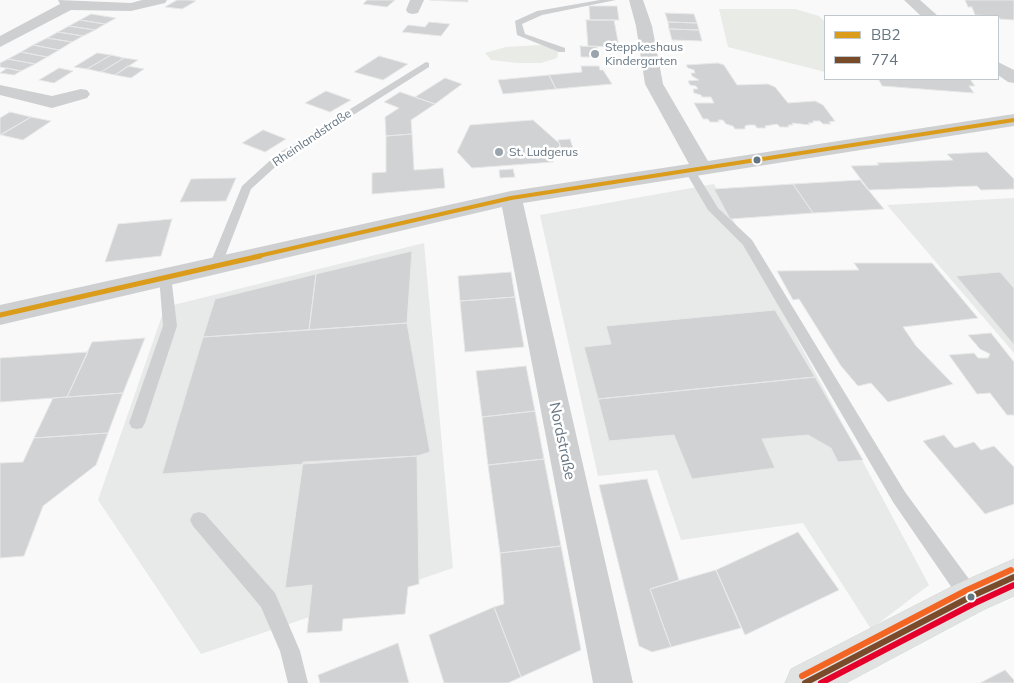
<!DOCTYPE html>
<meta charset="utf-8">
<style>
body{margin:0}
#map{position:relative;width:1014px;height:683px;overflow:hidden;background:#f9f9f9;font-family:Mulish,sans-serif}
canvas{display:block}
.legend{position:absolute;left:824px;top:15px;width:175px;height:65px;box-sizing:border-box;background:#fff;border:1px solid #c1c8cd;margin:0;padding:6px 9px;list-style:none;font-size:15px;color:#657683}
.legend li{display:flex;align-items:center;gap:10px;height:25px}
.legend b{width:25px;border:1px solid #c1c8cd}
</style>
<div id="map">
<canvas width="1014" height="683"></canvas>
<ul class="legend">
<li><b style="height:6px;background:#da9c1a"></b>BB2</li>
<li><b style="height:6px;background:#7a4b2a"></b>774</li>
</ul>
</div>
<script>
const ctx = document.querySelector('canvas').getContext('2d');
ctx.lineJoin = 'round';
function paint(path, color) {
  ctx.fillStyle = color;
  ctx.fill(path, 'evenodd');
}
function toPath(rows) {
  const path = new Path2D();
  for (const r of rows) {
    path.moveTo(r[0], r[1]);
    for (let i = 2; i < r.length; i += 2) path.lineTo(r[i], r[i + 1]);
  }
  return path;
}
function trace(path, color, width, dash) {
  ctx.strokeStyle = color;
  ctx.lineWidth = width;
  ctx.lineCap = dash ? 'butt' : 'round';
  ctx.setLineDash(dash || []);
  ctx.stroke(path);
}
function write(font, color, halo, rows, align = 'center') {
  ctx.font = font + ' Mulish,sans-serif';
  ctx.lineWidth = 5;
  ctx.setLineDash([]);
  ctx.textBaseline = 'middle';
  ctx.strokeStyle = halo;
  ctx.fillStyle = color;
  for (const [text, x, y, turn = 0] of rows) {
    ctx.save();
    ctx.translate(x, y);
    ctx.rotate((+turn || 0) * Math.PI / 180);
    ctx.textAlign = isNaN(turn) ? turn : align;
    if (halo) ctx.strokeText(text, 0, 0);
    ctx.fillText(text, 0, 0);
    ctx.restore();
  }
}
paint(toPath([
 [714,184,929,585,871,629,803,523,681,540,657,470,598,476,540,215],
 [1014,198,1014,353,887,205],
 [424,243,453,568,201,654,98,500,165,307]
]), '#e8e9e9');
paint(toPath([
 [719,9,795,9,819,16,825,22,825,72,728,47],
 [541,45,556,49,558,52,557,58,541,63,518,63,491,60,485,53,506,47]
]), '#e8ebe6');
const building = toPath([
 [177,0,189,0,196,1,182,9,165,7,177,0],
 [367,0,395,0,387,7,363,4,367,0],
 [430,0,468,0,468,2,430,0],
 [965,0,1014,0,1014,20,1000,19,998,16,975,15,972,7,968,7,965,0],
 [589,6,617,6,619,20,590,20,589,6],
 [665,13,694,14,697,23,668,22,665,13],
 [91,14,116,18,105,24,80,20,91,14],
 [80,20,105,24,95,30,69,26,80,20],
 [586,20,614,20,619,47,588,46,586,20],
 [429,22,450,24,441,36,402,32,408,25,425,27,429,22],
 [668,22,697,23,699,30,669,29,668,22],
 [69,26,95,30,83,36,58,32,69,26],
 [669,29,699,30,702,41,672,40,669,29],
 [58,32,83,36,72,42,47,38,58,32],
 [47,38,72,42,59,50,33,45,47,38],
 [33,45,59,50,47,57,21,52,33,45],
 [580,46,597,47,598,57,581,57,580,46],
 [21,52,47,57,35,64,8,59,21,52],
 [97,53,111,55,87,69,74,67,97,53],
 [111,55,124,58,101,72,87,69,111,55],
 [379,56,408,64,383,80,354,72,379,56],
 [124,58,138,60,115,75,101,72,124,58],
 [8,59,35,64,21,71,0,67,0,63,8,59],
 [718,63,724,65,737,85,768,84,775,87,788,103,815,101,823,105,835,121,829,122,831,124,823,124,820,121,813,121,813,123,808,123,810,125,792,123,793,125,788,125,789,127,780,127,777,124,765,126,766,128,757,128,755,125,748,125,745,126,745,129,735,129,733,126,726,124,723,120,718,120,719,122,710,122,708,119,703,119,694,103,714,103,711,97,702,97,701,95,694,93,693,89,698,89,696,86,690,85,688,81,699,80,692,76,691,73,695,73,694,70,688,68,686,65,718,63],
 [128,66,144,69,131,78,115,75,128,66],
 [581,66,599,66,600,70,603,70,612,84,556,89,549,75,582,72,581,66],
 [7,68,21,71,14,75,0,73,7,68],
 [59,68,73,71,54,83,39,80,59,68],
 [549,75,556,89,503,94,498,80,549,75],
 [445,78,462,84,435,104,415,97,445,78],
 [874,79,970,79,975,86,969,86,974,93,882,86,879,80,874,79],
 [326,91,351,100,330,112,305,103,326,91],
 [400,92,435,104,411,120,412,134,386,136,385,117,399,108,384,102,400,92],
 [10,112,31,117,0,135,0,118,10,112],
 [31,117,51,121,23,140,1,135,31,117],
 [533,120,560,144,553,162,472,168,457,152,470,125,533,120],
 [263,130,286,139,265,152,242,143,263,130],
 [412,134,414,170,443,168,445,188,372,194,372,173,386,172,386,136,412,134],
 [570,139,573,148,561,148,558,140,570,139],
 [987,152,1014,179,1014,189,981,190,977,186,869,190,851,166,879,165,877,163,953,160,947,154,987,152],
 [513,169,515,177,500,178,499,170,513,169],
 [236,178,226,201,180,202,191,179,236,178],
 [860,180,884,209,813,213,793,184,860,180],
 [793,184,813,213,730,219,714,189,793,184],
 [172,219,161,256,105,262,118,224,172,219],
 [412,251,407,323,309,330,316,274,412,251],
 [854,263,932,263,978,318,903,327,916,346,953,384,888,402,871,383,858,386,841,366,799,299,793,300,777,271,859,270,854,263],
 [511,272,515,297,460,301,458,276,511,272],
 [1000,272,1014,288,1014,345,956,276,1000,272],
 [316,274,309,330,203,337,215,299,316,274],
 [515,297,524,347,465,352,460,301,515,297],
 [775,310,815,377,598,399,584,347,611,344,606,326,775,310],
 [407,323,430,452,417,456,162,474,203,337,407,323],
 [991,333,1014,362,1014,415,1007,415,990,393,977,394,949,355,974,353,978,358,988,358,990,354,980,349,968,335,991,333],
 [145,338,123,393,67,397,92,342,145,338],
 [88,352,67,397,0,402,0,358,88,352],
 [526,366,535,411,482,417,476,371,526,366],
 [815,377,863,460,838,462,831,448,808,435,762,439,775,468,692,479,674,435,609,441,598,399,815,377],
 [123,393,108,433,34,438,53,398,123,393],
 [535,411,544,459,488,465,482,417,535,411],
 [108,433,96,465,43,506,24,556,0,558,0,463,23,462,34,438,108,433],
 [944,435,955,448,974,442,981,450,994,446,1014,467,1014,504,985,514,923,441,944,435],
 [417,456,419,584,408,587,405,614,343,619,342,631,307,633,312,585,285,588,303,462,417,456],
 [544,459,561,546,500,553,488,465,544,459],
 [647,479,679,580,650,589,671,647,652,652,639,646,599,485,647,479],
 [798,532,839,590,745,635,716,570,798,532],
 [561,546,581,650,521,677,494,607,504,604,500,553,561,546],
 [716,570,741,628,671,647,650,589,716,570],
 [494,607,521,677,508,683,444,683,429,635,494,607],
 [398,643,409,683,320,683,318,675,398,643],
 [1005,670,1014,680,1014,683,980,683,1005,670]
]);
paint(building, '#d0d2d3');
trace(building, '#e8e8e8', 1);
const secondary = toPath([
 [1014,559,1014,596,983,610,846,683,785,683,791,669,957,584,1014,559]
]);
trace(secondary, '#d5d6d7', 1);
paint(toPath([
 [600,0,616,0,542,15,522,24,525,34,565,48,565,52,559,52,517,35,515,21,537,11,600,0],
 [426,62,429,63,429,67,284,159,251,189,222,264,220,267,212,267,210,264,242,186,276,155,426,62],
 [690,168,694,169,718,208,752,240,905,492,977,590,979,597,977,604,970,606,963,604,893,502,743,245,708,210,685,171,690,168],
 [165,272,171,276,177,326,145,423,142,428,137,429,132,428,129,423,163,326,159,276,165,272],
 [199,512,205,514,275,593,300,651,308,683,288,683,280,651,261,607,193,526,190,520,193,514,199,512]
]), '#cecfd0');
paint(toPath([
 [58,0,131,3,142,0,167,0,165,3,131,11,71,10,0,47,0,36,60,4,58,0],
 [410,0,424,0,418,13,413,14,408,13,406,10,410,0],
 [629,0,643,0,652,26,663,84,708,161,1014,114,1014,126,523,203,633,683,593,683,502,207,0,325,0,305,511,191,689,164,645,84,636,26,629,0],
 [904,0,920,0,938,16,921,16,904,0],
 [998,62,1014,70,1014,83,1008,82,998,75,998,62],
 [0,85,52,96,81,89,87,90,90,94,87,98,52,108,0,95,0,85]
]), '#cecfd0');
paint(secondary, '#e1e2e2');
trace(toPath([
 [254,257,511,198,1014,120]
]), '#da9c1a', 4);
trace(toPath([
 [0,315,260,256]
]), '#da9c1a', 5);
trace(toPath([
 [805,683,970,597,1014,577]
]), '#7a4b2a', 6);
trace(toPath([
 [821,683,973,604,1014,585]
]), '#e4002b', 6);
trace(toPath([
 [802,676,967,590,1011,570]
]), '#f26522', 6);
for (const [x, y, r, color] of [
 [595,54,5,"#99a4ac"],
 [499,152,5,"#99a4ac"],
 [757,160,4.5,"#657683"],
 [971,597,4.5,"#657683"]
]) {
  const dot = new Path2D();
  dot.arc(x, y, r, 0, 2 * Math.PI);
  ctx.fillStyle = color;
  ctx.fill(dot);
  trace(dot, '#fff', 2);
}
write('12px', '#657683', '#fff', [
 ["Steppkeshaus",605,47],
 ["Kindergarten",605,61],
 ["St. Ludgerus",509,152]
], 'left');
write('12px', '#657683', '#fff', [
 ["Rheinlandstraße",312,138,-34]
]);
write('15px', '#657683', '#fff', [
 ["Nordstraße",562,441,78]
]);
</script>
